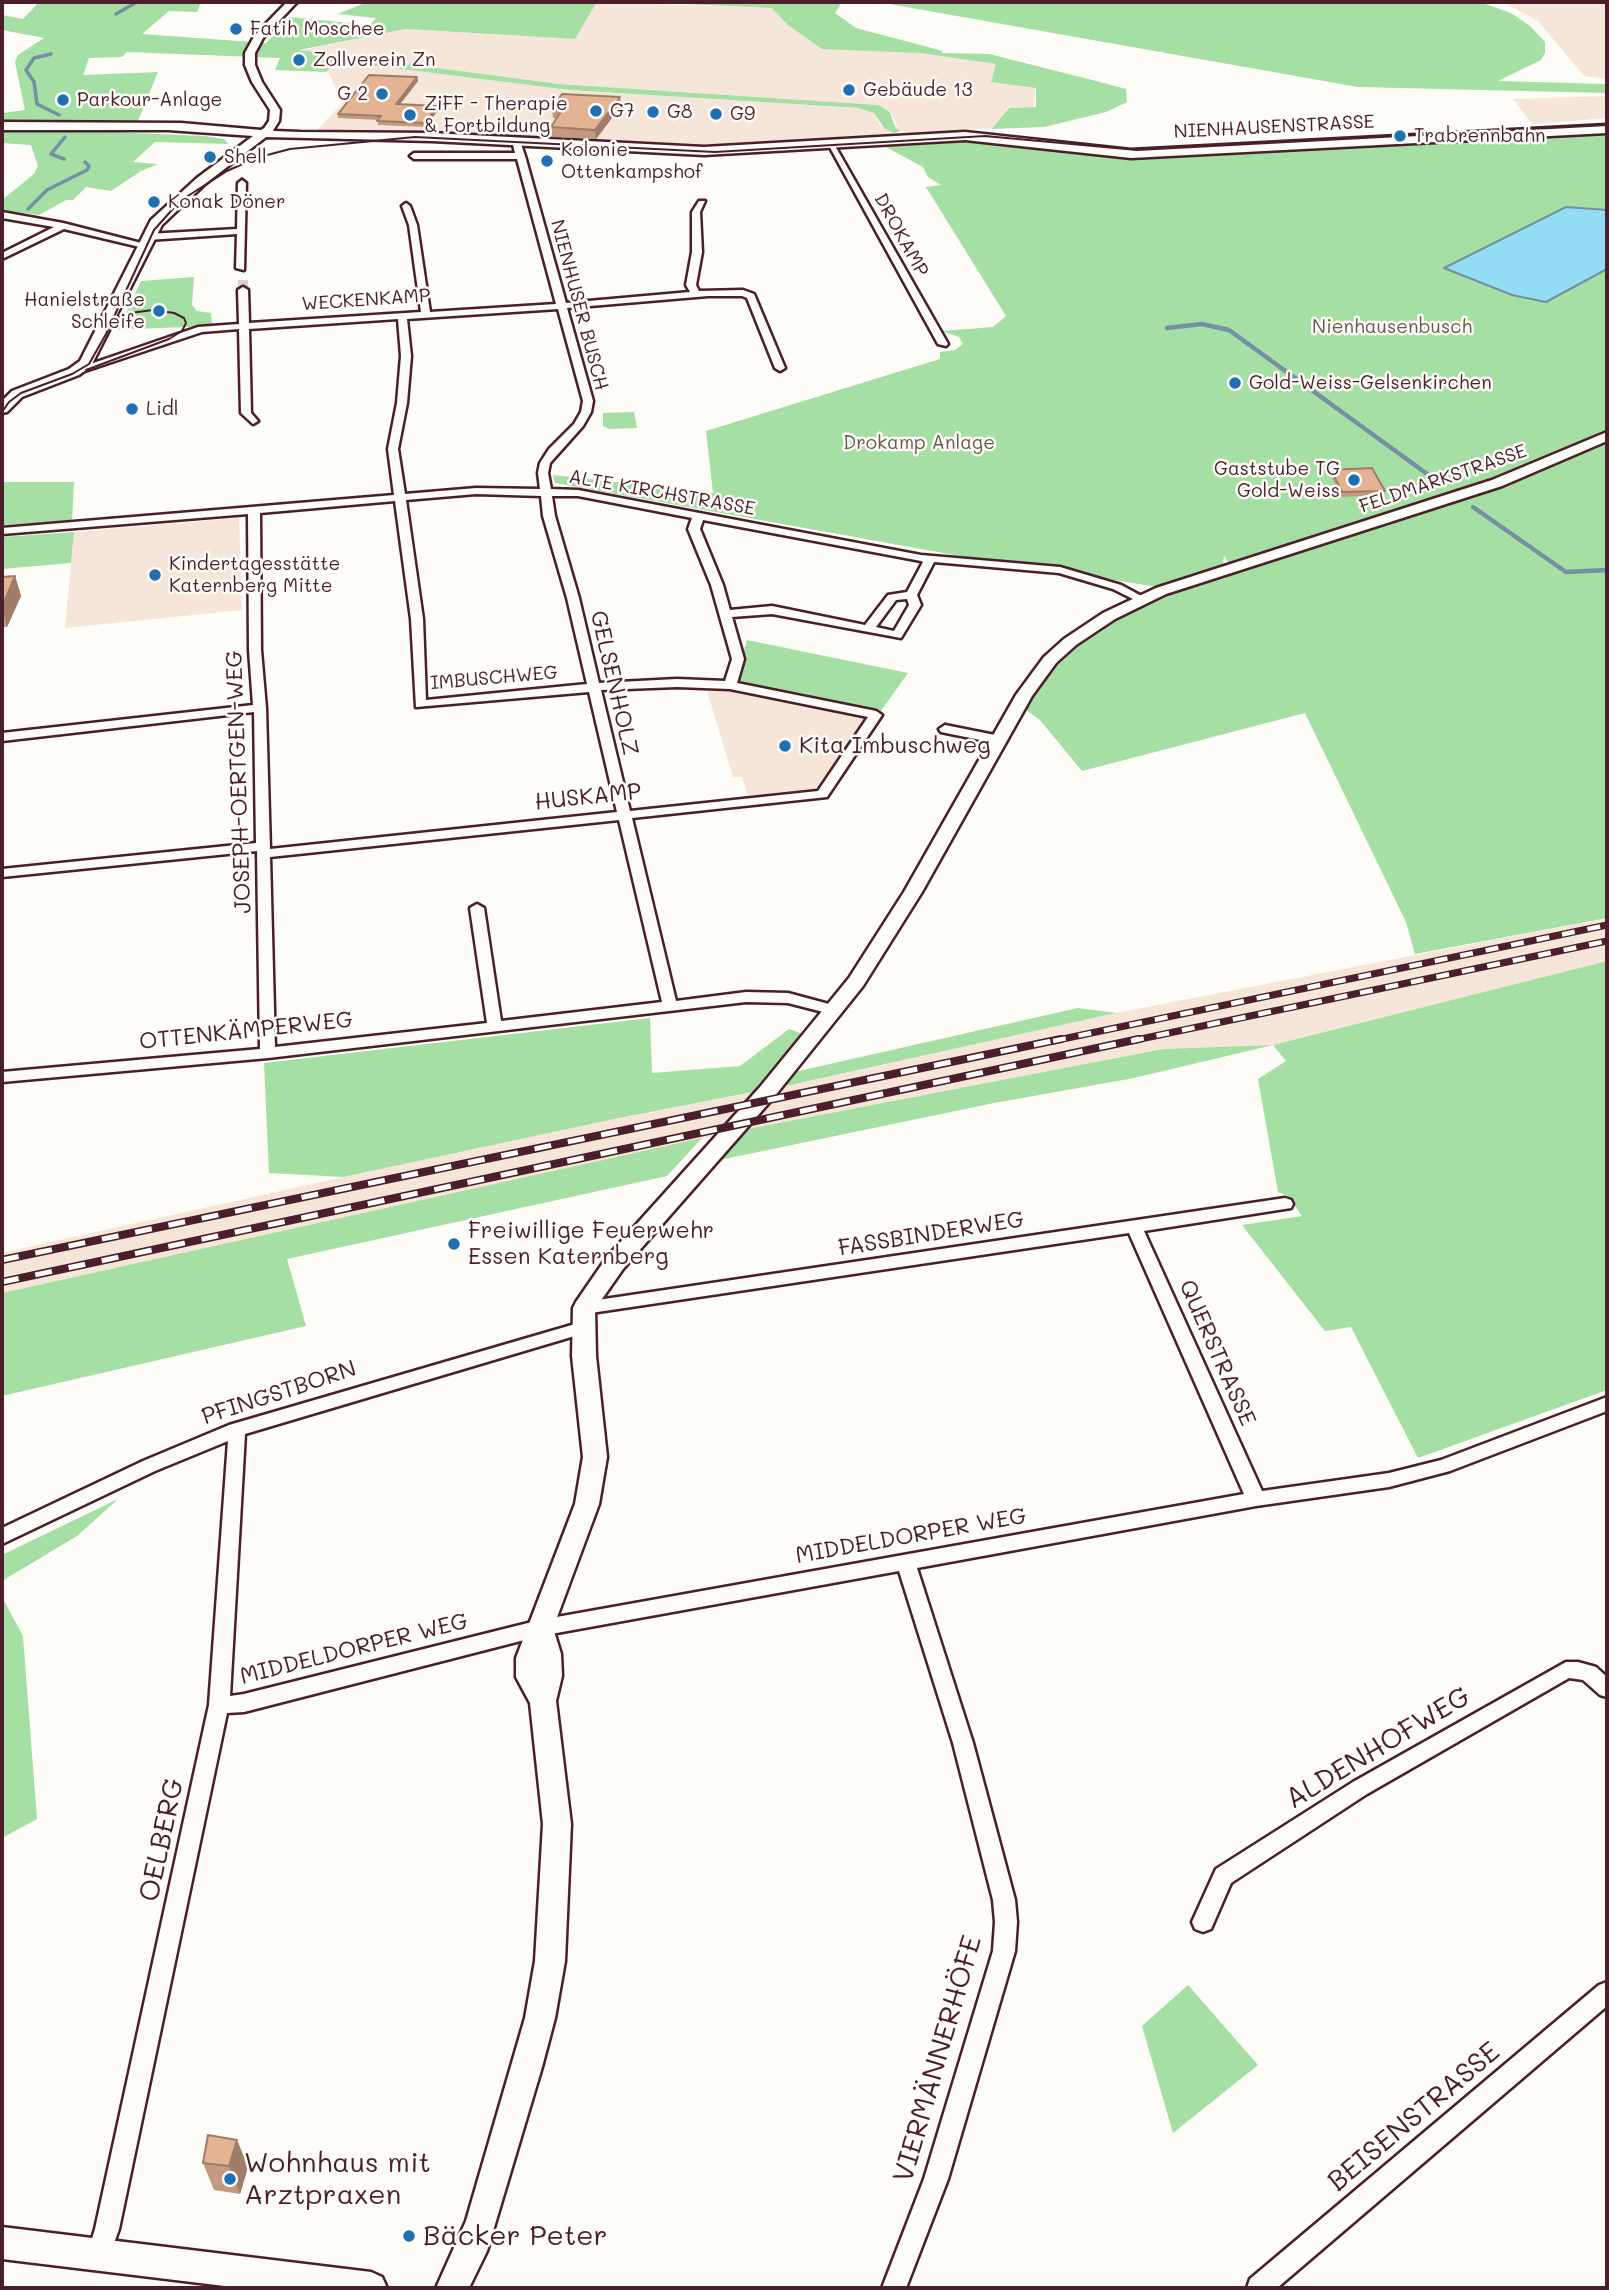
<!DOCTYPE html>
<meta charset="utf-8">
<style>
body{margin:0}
#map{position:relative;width:1609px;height:2290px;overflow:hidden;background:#fdfcf7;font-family:Mali,sans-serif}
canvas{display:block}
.frame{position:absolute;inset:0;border:4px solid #4a1f2b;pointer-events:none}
</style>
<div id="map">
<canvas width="1609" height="2290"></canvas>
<div class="frame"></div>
</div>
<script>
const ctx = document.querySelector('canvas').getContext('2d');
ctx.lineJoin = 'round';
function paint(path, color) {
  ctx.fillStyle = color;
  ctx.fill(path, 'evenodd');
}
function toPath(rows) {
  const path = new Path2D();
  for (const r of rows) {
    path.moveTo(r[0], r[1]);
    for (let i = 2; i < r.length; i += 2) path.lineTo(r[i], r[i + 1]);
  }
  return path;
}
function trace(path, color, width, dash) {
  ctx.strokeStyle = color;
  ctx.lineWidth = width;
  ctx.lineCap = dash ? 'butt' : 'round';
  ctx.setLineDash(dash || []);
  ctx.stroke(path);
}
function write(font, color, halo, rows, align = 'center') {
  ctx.font = font + ' Mali,sans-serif';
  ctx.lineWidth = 5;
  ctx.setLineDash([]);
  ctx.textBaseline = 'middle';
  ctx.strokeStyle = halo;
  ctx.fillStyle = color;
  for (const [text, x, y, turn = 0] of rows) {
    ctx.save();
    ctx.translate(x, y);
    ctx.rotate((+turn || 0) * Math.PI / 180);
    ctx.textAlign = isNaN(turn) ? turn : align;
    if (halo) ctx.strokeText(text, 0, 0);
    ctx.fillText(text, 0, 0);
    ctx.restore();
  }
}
paint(toPath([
 [597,2,775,8,920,53,997,64,991,82,1035,87,1034,107,1008,108,997,128,909,134,898,130,891,112,880,105,560,84,298,51,406,29,575,39],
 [1503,2,1607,2,1607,79,1584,76,1538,21],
 [337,61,570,90,857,108,874,113,880,125,893,133,891,138,714,149,313,134,356,89,336,88,329,73,326,72],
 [1607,96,1607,118,1532,124,1513,99],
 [239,518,241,580,229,581,229,593,241,593,242,610,65,628,74,532],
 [727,690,869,716,815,792,748,796,742,777,733,777,707,691],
 [1607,918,1607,961,1273,1045,1163,1049,742,1130,2,1293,2,1253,343,1177,619,1118,781,1087,1116,1013]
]), '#f5e6d9');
paint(toPath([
 [39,2,201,2,197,12,169,11,142,34,266,43,289,17,370,25,376,18,338,14,367,2,597,2,575,39,406,29,299,50,559,84,879,105,890,112,895,127,900,131,894,133,884,128,874,113,858,108,570,90,337,61,326,72,275,70,280,58,127,52,122,57,89,58,83,75,158,72,136,126,2,126,2,113,25,110,15,62,18,55,44,38,2,30,2,15,23,19],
 [639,2,842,2,835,13,856,28,943,51,941,53,989,54,1100,82,1126,89,1127,102,1106,112,1044,127,992,129,1009,108,1036,107,1036,88,991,82,996,64,920,53,822,49,788,25,772,8],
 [878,2,1480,2,1511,13,1530,26,1545,42,1545,53,1541,60,1498,81,1607,84,1607,93,1358,87],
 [85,131,205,136,224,139,228,144,155,142,133,162,158,164,141,171,111,191,86,187,73,200,66,200,39,215,2,210,2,200,34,174,38,166,31,145,2,143,2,132],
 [1607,133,1607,918,1415,954,1406,922,1305,713,1082,771,1040,720,1026,710,1041,680,1070,644,1092,631,1149,601,1231,568,1224,555,1223,564,1158,587,960,556,555,483,553,475,713,493,706,431,940,359,940,352,955,350,963,344,959,337,941,331,993,327,1006,316,926,187,941,185,928,177,923,167,882,145,936,141,993,144,1123,158],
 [194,277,192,305,197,311,211,313,212,326,107,330,120,326,141,281],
 [634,412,637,428,609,429,603,426,603,413],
 [2,482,74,482,72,521,2,525],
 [74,532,71,563,2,569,2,537],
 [747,640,908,673,880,712,734,684],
 [1607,961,1607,1390,1418,1458,1351,1327,1325,1331,1242,1225,1302,1216,1288,1196,1278,1192,1258,1079,1286,1061,1273,1045,1134,1078,994,1103,710,1162,742,1130,1163,1049,1273,1045],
 [1078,1008,1116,1013,781,1087,790,1073],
 [650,1018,652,1073,740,1066,789,1029,811,1037,758,1091,619,1118,343,1177,269,1173,264,1063],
 [702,1138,667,1176,287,1259,306,1326,2,1396,2,1293],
 [118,1499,77,1536,2,1581,2,1555],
 [2,1597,23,1636,37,1819,2,1838],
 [1188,1985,1258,2065,1173,2133,1142,2026]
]), '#a5dfa4');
const water = toPath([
 [1566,207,1607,210,1607,269,1546,302,1512,295,1444,268,1566,207]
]);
paint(water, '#92dcf4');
trace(water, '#7590a4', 2);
trace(toPath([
 [116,14,137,2],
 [51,54,34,58,26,70,34,82,37,104,59,115],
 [64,159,51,154,65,137],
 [28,209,47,190,87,170,89,166,85,162]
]), '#7590a4', 3.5);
trace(toPath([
 [1167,328,1202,324,1229,330,1434,479],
 [1473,507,1566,572,1607,570]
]), '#7590a4', 4.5);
trace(toPath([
 [243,280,243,290]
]), '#d9d0ce', 10, [10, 5]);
const minor = toPath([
 [516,139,520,141,525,156,566,303,690,292,686,285,692,252,692,212,699,201,705,201,700,212,702,252,696,285,699,291,743,290,754,294,785,368,780,371,775,368,747,298,742,296,708,296,567,308,593,401,591,412,583,426,550,463,548,473,551,489,578,490,921,555,1060,567,1121,585,1147,599,1145,601,1137,601,1113,589,1059,573,934,562,917,595,921,605,901,638,772,614,732,617,744,659,737,683,876,711,882,715,827,797,632,818,676,1001,746,992,788,993,840,1007,842,1010,840,1013,835,1015,788,1003,746,1002,268,1058,2,1082,2,1072,260,1049,257,851,2,877,2,869,256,843,254,712,2,741,2,733,253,705,249,650,248,514,2,534,2,528,394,495,388,449,397,403,401,356,398,319,249,329,251,413,258,421,253,424,241,413,239,329,202,332,82,372,73,370,198,327,239,324,238,290,243,287,248,290,249,323,421,312,409,225,402,206,406,203,410,206,417,225,430,312,556,304,517,159,414,159,410,156,414,153,515,153,512,141,516,139],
 [558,309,583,401,581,412,574,424,549,449,540,463,538,473,540,489,476,488,405,494,398,449,407,403,411,356,407,319,558,309],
 [476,494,541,496,543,516,567,598,587,684,426,700,423,619,406,500,476,494],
 [552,496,578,496,692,518,688,529,711,585,732,659,725,681,677,679,599,683,579,598,555,516,552,496],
 [395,501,411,619,416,707,589,692,617,812,270,849,266,708,261,650,260,513,395,501],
 [703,520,921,561,923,562,907,592,888,595,865,625,772,606,730,610,723,585,700,529,703,520],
 [907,599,909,605,894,631,876,627,896,600,907,599],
 [677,687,730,689,868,717,818,791,630,811,601,690,677,687],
 [619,820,662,1002,501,1021,484,908,477,904,470,908,487,1023,275,1047,270,857,619,820],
 [827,142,834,144,948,344,946,346,938,344,827,142],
 [242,180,246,183,244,270,236,268,237,234,148,240,143,237,148,234,237,229,238,183,242,180],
 [2,212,63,223,149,245,144,248,64,229,2,259,2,253,54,227,2,218,2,212],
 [945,725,1000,736,1006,740,1000,744,941,732,939,729,945,725],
 [1285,1198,1291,1200,1293,1204,1291,1208,1144,1231,1262,1491,1389,1473,1441,1460,1607,1397,1607,1411,1450,1471,1389,1487,1256,1506,917,1568,973,1743,1015,1900,1017,1922,1015,1951,948,2179,906,2288,882,2288,924,2179,993,1951,995,1922,993,1900,953,1743,899,1571,540,1636,244,1712,227,1713,119,2229,107,2263,99,2267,91,2263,87,2255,95,2229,209,1705,228,1441,155,1471,2,1544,2,1528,143,1461,229,1425,582,1322,588,1324,591,1328,588,1332,245,1434,230,1696,244,1694,540,1620,1244,1494,1129,1233,584,1314,578,1312,576,1308,578,1304,584,1302,1285,1198],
 [1566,1662,1578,1662,1596,1667,1607,1677,1607,1697,1600,1695,1583,1680,1569,1678,1367,1794,1231,1883,1211,1929,1203,1932,1195,1929,1192,1922,1216,1869,1353,1782,1566,1662],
 [1607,1982,1607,2006,1277,2288,1247,2288,1250,2279,1599,1985,1607,1982]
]);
const tertiary = toPath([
 [287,2,297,2,263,38,255,53,255,65,262,82,280,110,279,121,272,132,268,133,263,130,269,121,270,110,252,82,245,65,245,53,255,35,287,2],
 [1607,432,1607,441,1502,486,1166,594,1115,619,1076,645,1056,663,1032,696,922,892,863,986,774,1097,623,1269,595,1309,596,1356,607,1457,599,1504,553,1628,561,1654,562,1676,556,1701,571,1824,565,1961,555,2018,542,2067,487,2251,469,2288,436,2288,466,2221,525,2018,535,1961,543,1824,530,1703,516,1677,516,1658,575,1504,583,1457,572,1356,573,1308,576,1302,607,1257,760,1087,849,978,904,892,1016,695,1044,657,1064,639,1103,613,1156,588,1492,480,1607,432],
 [2,2227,371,2272,382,2277,387,2288,241,2288,2,2259,2,2227]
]);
const secondary = toPath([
 [2,122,181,123,261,130,268,126,274,131,300,132,432,133,704,147,965,132,1131,150,1607,125,1607,133,1131,158,965,140,704,155,432,141,266,137,205,184,162,225,91,366,79,375,22,397,7,412,2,413,2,401,12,391,69,369,80,361,151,220,197,178,253,136,168,130,2,130,2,122]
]);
trace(minor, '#4a1f2b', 5);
trace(tertiary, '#4a1f2b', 5);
trace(secondary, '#4a1f2b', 5);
paint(minor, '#fdfcf7');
paint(tertiary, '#fdfcf7');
paint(secondary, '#fdfcf7');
trace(toPath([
 [86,370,169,339,182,331,186,323,184,318,174,313,153,310,130,313,110,320],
 [2,412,9,402,21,393,72,374,89,364,106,334,154,230,180,201,227,171,256,158,290,149,415,137,715,152,985,136,1137,150,1607,125]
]), '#4a1f2b', 2);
const railFar1 = toPath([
 [1053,1041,1607,925],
 [1131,1041,1607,941]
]);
const rail = toPath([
 [2,1260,1061,1039],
 [2,1282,1139,1039]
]);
trace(railFar1, '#4a1f2b', 7);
trace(rail, '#4a1f2b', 8);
trace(railFar1, '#fdfcf7', 4.5, [13]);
trace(rail, '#fdfcf7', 5, [17]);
paint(toPath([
 [417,77,418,81,400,104,438,110,426,127,378,125,378,120,338,118,338,114],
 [621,106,596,139,552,137,551,127,557,119,553,118,552,109],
 [1331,470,1385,491,1384,495,1342,497,1330,475],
 [15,576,21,596,7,627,2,627,2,577],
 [237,2140,248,2167,240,2194,214,2190,203,2163]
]), '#c39a7f');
paint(toPath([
 [417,77,418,81,397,108,396,104],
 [620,97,621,106,596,139,595,130],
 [437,106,438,110,426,127,425,123],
 [15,576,21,596,7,627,2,607],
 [237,2140,248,2167,240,2194,229,2166]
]), '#9f7d68');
const building = toPath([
 [369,75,417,77,396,104,437,106,425,123,377,121,381,116,338,114,369,75],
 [562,94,620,97,595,130,551,127,562,110,552,109,562,94],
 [1372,468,1385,491,1342,492,1331,470,1372,468],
 [15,576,2,607,2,577,15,576],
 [208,2135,237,2140,229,2166,203,2163,208,2135]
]);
paint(building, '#e3b394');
trace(building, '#9f7d68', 2);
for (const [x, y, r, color] of [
 [236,29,7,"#1f6fb2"],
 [299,60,7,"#1f6fb2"],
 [849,90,7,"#1f6fb2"],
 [382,94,7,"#1f6fb2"],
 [63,100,7,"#1f6fb2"],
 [596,111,7,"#1f6fb2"],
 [653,112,7,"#1f6fb2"],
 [716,114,7,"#1f6fb2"],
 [410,115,7,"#1f6fb2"],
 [1400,136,7,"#1f6fb2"],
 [210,157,7,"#1f6fb2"],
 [547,161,7,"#1f6fb2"],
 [154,202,7,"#1f6fb2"],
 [159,311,7,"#1f6fb2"],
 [1235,383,7,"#1f6fb2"],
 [132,409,7,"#1f6fb2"],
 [1354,480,7,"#1f6fb2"],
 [155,575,7,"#1f6fb2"],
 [785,746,7,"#1f6fb2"],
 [454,1244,7,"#1f6fb2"],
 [230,2179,7,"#1f6fb2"],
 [409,2236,7,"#1f6fb2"]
]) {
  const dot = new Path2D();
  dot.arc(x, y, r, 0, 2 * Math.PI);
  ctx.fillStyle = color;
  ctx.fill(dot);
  trace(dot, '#fdfcf7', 2.5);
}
write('19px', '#4a1f2b', '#fdfcf7', [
 ["Fatih Moschee",250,29],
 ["Zollverein Zn",313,60],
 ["Gebäude 13",863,90],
 ["G 2",368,94,"right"],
 ["Parkour-Anlage",77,100],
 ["ZiFF - Therapie",424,104],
 ["& Fortbildung",424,126],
 ["G7",610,111],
 ["G8",667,112],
 ["G9",730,114],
 ["Trabrennbahn",1414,136],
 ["Kolonie",561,150],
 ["Ottenkampshof",561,172],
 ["Shell",224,157],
 ["Konak Döner",168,202],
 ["Hanielstraße",145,300,"right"],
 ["Schleife",145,322,"right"],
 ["Gold-Weiss-Gelsenkirchen",1249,383],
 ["Lidl",146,409],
 ["Gaststube TG",1340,469,"right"],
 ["Gold-Weiss",1340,491,"right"],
 ["Kindertagesstätte",169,564],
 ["Katernberg Mitte",169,586]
], 'left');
write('19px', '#4a1f2b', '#fdfcf7', [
 ["NIENHAUSENSTRASSE",1274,127,-3],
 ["DROKAMP",901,235,61],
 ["WECKENKAMP",366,300,-4],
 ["NIENHUSER BUSCH",579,305,75],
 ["FELDMARKSTRASSE",1443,479,-19],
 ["ALTE KIRCHSTRASSE",662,493,10],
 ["IMBUSCHWEG",494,678,-5]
]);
write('19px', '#65594f', '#fdfcf7', [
 ["Nienhausenbusch",1392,327],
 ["Drokamp Anlage",919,443]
]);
write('23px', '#4a1f2b', '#fdfcf7', [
 ["GELSENHOLZ",614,683,77],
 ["JOSEPH-OERTGEN-WEG",239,782,-92],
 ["HUSKAMP",588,797,-6],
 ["OTTENKÄMPERWEG",246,1031,-6],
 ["FASSBINDERWEG",931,1234,-9],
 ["QUERSTRASSE",1217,1353,66],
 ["PFINGSTBORN",279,1393,-18],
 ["MIDDELDORPER WEG",911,1536,-10],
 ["MIDDELDORPER WEG",354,1649,-14]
]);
write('23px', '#4a1f2b', '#fdfcf7', [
 ["Kita Imbuschweg",799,746],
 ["Freiwillige Feuerwehr",468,1231],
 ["Essen Katernberg",468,1257]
], 'left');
write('28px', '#4a1f2b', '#fdfcf7', [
 ["ALDENHOFWEG",1378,1748,-31],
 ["OELBERG",162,1840,-78],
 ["VIERMÄNNERHÖFE",938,2059,-74],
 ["BEISENSTRASSE",1414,2117,-40]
]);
write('28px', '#4a1f2b', '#fdfcf7', [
 ["Wohnhaus mit",244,2163],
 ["Arztpraxen",244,2195],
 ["Bäcker Peter",423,2236]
], 'left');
</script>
